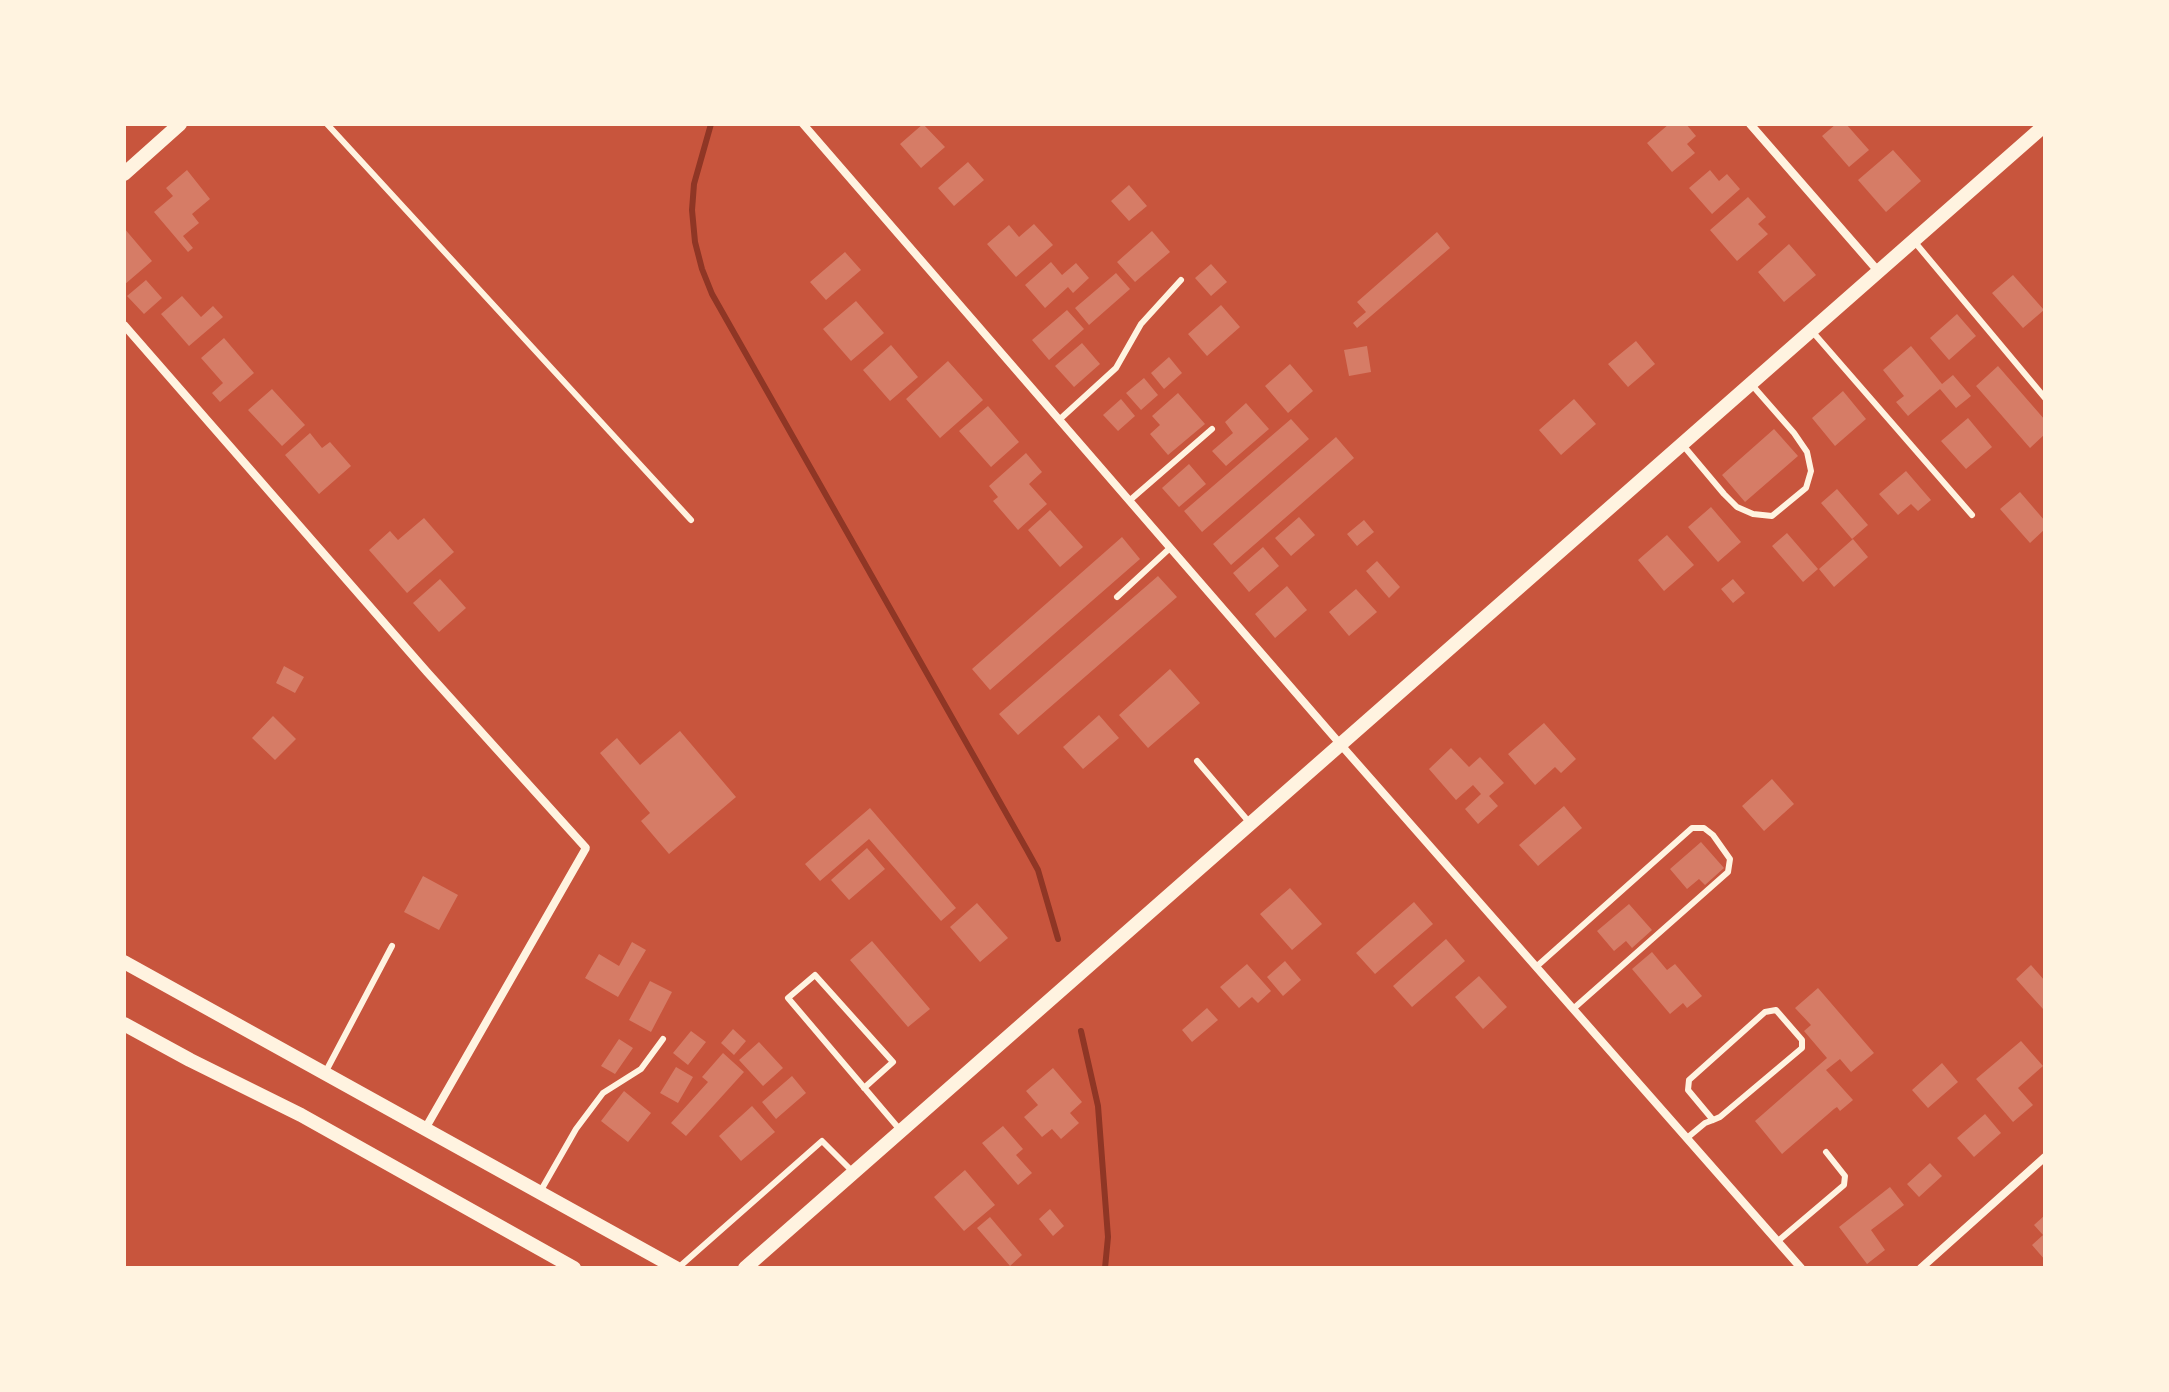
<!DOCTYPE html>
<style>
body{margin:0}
#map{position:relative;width:2169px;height:1392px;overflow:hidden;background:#c8553d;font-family:"Public Sans",sans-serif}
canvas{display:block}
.frame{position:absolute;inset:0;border:126px solid #fff3e0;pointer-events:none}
</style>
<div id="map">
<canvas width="2169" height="1392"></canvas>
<div class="frame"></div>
</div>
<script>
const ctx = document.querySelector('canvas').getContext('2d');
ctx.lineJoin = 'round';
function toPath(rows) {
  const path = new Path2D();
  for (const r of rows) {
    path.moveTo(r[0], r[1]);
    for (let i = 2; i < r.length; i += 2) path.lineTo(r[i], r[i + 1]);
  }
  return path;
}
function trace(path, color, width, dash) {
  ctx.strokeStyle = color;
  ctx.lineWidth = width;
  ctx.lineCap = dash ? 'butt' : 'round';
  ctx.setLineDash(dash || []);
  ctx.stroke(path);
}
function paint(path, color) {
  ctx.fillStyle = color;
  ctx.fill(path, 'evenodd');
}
trace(toPath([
 [711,124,694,184,692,210,695,242,702,269,712,294,1027,850,1038,870,1058,939],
 [1081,1031,1098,1106,1108,1237,1105,1268]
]), '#8f3625', 6);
paint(toPath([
 [923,124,945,147,921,168,900,144],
 [1669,124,1686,124,1696,136,1687,144,1695,153,1672,172,1647,143],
 [1836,124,1846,124,1869,150,1849,167,1822,136],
 [1893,150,1921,181,1886,212,1858,180],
 [968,162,984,180,954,206,938,188],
 [187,170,210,199,192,214,199,223,183,236,193,248,188,252,154,212,173,196,166,188],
 [1710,170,1719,181,1727,174,1740,189,1712,214,1689,188],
 [1129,185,1147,206,1129,221,1111,201],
 [1748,197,1766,217,1758,224,1768,234,1737,261,1710,230],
 [1034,224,1053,245,1016,277,987,244,1009,225,1019,237],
 [124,228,152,261,124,285],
 [1152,231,1170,252,1135,282,1117,262],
 [1437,232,1450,248,1357,328,1353,323,1366,312,1357,302],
 [1789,244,1816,275,1784,302,1758,272],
 [845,252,861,270,826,300,810,282],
 [1051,262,1062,275,1076,263,1089,278,1073,293,1068,287,1045,308,1025,285],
 [1211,264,1227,282,1211,296,1195,278],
 [1116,273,1130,289,1089,325,1075,308],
 [2013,275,2044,310,2023,328,1992,293],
 [146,280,162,298,144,314,127,296],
 [182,296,201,317,213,306,223,317,189,346,161,314],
 [856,301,884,333,851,361,823,329],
 [1221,305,1240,327,1207,356,1188,334],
 [1067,310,1084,329,1049,360,1032,340],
 [1957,314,1976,336,1949,360,1930,338],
 [224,338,254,373,220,402,212,393,223,383,201,358],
 [1636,341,1655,364,1628,387,1608,364],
 [1082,343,1100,364,1074,387,1055,366],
 [891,345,918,377,890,401,863,370],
 [1367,346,1371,372,1349,376,1344,350],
 [1911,346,1942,384,1953,375,1971,396,1956,408,1940,389,1908,416,1896,402,1904,396,1883,370],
 [1169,357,1182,373,1164,389,1151,373],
 [948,361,983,400,940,438,906,399],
 [1290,364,1313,391,1288,413,1265,386],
 [1998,366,2045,420,2045,434,2030,448,1976,386],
 [1144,378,1158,395,1141,410,1126,393],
 [272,389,305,425,282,446,248,410],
 [1843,391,1866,419,1835,446,1812,418],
 [1178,393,1205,424,1168,455,1150,434,1160,425,1152,416],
 [1121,399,1135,416,1118,431,1103,415],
 [1574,399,1596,424,1561,455,1539,430],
 [1246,403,1269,429,1226,466,1212,451,1233,433,1225,422],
 [988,406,1019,442,991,467,959,431],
 [1968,418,1992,447,1966,469,1941,441],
 [1291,419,1309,439,1202,532,1184,511],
 [1774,429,1798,456,1745,502,1722,475],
 [310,433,322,448,330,442,351,466,319,494,285,455],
 [1336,437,1354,458,1231,565,1213,544],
 [1026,453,1042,472,1029,484,1047,504,1018,530,993,501,998,497,989,486],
 [1189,464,1206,484,1179,507,1162,488],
 [1906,471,1931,500,1918,511,1911,504,1898,515,1879,494],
 [1837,489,1868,525,1852,539,1821,503],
 [2020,492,2045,521,2045,529,2030,543,2000,509],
 [1711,507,1741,542,1718,562,1688,527],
 [1050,510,1083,547,1060,567,1028,530],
 [1299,517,1315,535,1291,556,1275,538],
 [424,518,454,552,407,593,369,550,390,531,398,540],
 [1364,520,1374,532,1357,546,1347,534],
 [1787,533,1818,569,1803,582,1772,546],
 [1667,535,1694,565,1664,591,1638,560],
 [1122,537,1140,559,990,690,972,669],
 [1853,539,1868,557,1834,587,1819,569],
 [1263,547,1279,566,1249,592,1233,573],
 [1377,561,1400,587,1389,598,1366,571],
 [1158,576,1177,597,1018,735,999,714],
 [440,579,466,608,439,632,413,603],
 [1733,579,1745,593,1733,603,1721,589],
 [1287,586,1307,610,1275,638,1255,614],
 [1356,589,1377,612,1349,636,1329,612],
 [284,666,304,677,295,693,276,683],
 [1170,669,1200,703,1148,748,1119,715],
 [1099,715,1119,738,1083,769,1063,747],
 [273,716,296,739,275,760,252,738],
 [1544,723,1576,759,1561,773,1555,767,1535,785,1508,754],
 [680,731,736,797,669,854,641,821,650,813,600,753,617,738,640,765],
 [1451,748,1469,767,1480,757,1504,783,1489,796,1498,806,1478,824,1465,809,1481,794,1473,785,1456,800,1429,769],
 [1772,779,1794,804,1764,831,1742,806],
 [1564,806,1582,828,1538,866,1519,845],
 [870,808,956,908,941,921,869,839,820,881,805,864],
 [1701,842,1724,868,1705,885,1699,879,1687,889,1670,869],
 [867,848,885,869,849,900,831,880],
 [423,876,458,895,439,930,404,912],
 [1290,888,1322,924,1292,950,1260,914],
 [1414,902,1433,924,1375,974,1356,953],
 [977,903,1008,938,980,962,950,927],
 [1629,904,1652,930,1632,948,1626,941,1614,951,1597,931],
 [1446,939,1465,961,1412,1007,1393,986],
 [872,941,930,1009,908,1027,850,960],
 [632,942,646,950,618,997,585,978,599,954,619,966],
 [1652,952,1667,970,1675,964,1702,996,1687,1008,1683,1003,1670,1014,1632,969],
 [1285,961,1301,980,1283,996,1267,977],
 [1247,964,1271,991,1258,1003,1252,997,1239,1008,1220,987],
 [2031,965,2045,981,2043,1009,2016,979],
 [1479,976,1507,1007,1483,1029,1455,997],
 [650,981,672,992,651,1032,629,1020],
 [1818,988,1874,1053,1851,1072,1840,1059,1826,1070,1853,1100,1840,1111,1837,1107,1834,1109,1782,1154,1755,1121,1827,1058,1804,1031,1811,1025,1795,1008],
 [1207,1008,1218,1020,1192,1042,1182,1030],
 [733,1029,746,1041,734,1055,721,1043],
 [691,1031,706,1042,688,1065,673,1053],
 [619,1039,633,1048,615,1074,601,1066],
 [2021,1041,2043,1066,2018,1088,2033,1105,2013,1122,1976,1079],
 [759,1042,783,1068,763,1086,739,1060],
 [723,1053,744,1072,686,1136,671,1123,708,1082,702,1077],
 [1942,1063,1958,1082,1928,1108,1912,1090],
 [676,1067,693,1077,678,1103,660,1093],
 [1053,1068,1082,1102,1070,1113,1079,1123,1061,1139,1052,1129,1042,1137,1024,1117,1038,1105,1026,1091],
 [792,1076,806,1093,776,1119,762,1102],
 [624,1091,651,1113,628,1142,601,1121],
 [752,1106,775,1132,741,1161,719,1136],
 [1985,1114,2001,1133,1974,1157,1957,1138],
 [1003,1126,1023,1149,1016,1155,1032,1173,1018,1185,982,1143],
 [1930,1163,1942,1176,1919,1197,1907,1184],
 [965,1170,995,1205,964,1231,934,1197],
 [1890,1187,1904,1205,1871,1230,1885,1250,1867,1264,1839,1227],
 [1050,1209,1064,1226,1053,1236,1039,1219],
 [2045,1215,2045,1260,2032,1245,2043,1235,2034,1225],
 [990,1217,1022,1255,1010,1266,977,1228]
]), '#d67c66');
trace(toPath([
 [327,124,691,520],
 [1913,240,2045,398],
 [1811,330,1972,515],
 [1059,420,1116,368,1141,324,1181,280],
 [1682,444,1724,494,1737,507,1753,514,1772,516,1806,488,1811,471,1807,452,1794,433,1752,385],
 [1129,501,1212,429],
 [1117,597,1170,548],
 [1197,761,1249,822],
 [1536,967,1692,828,1704,828,1713,835,1730,859,1728,872,1573,1009],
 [325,1073,392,946],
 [864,1088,893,1062,815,975,788,998,901,1131],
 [1687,1138,1705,1123,1713,1120,1720,1117,1802,1048,1802,1040,1776,1010,1765,1012,1689,1080,1688,1090,1713,1120],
 [540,1192,576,1129,603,1093,641,1069,663,1039],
 [1778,1241,1844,1185,1845,1176,1826,1152],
 [678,1268,822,1141,854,1173]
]), '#fff3e0', 6);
trace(toPath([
 [803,124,1341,745,1801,1268],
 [1750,124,1878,271],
 [124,325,427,672,586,848,425,1129],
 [1921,1268,2045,1157]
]), '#fff3e0', 8);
trace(toPath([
 [124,174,180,124],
 [124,962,676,1268],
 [124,1024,190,1060,301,1115,574,1268],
 [745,1268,2045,125]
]), '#fff3e0', 14);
</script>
